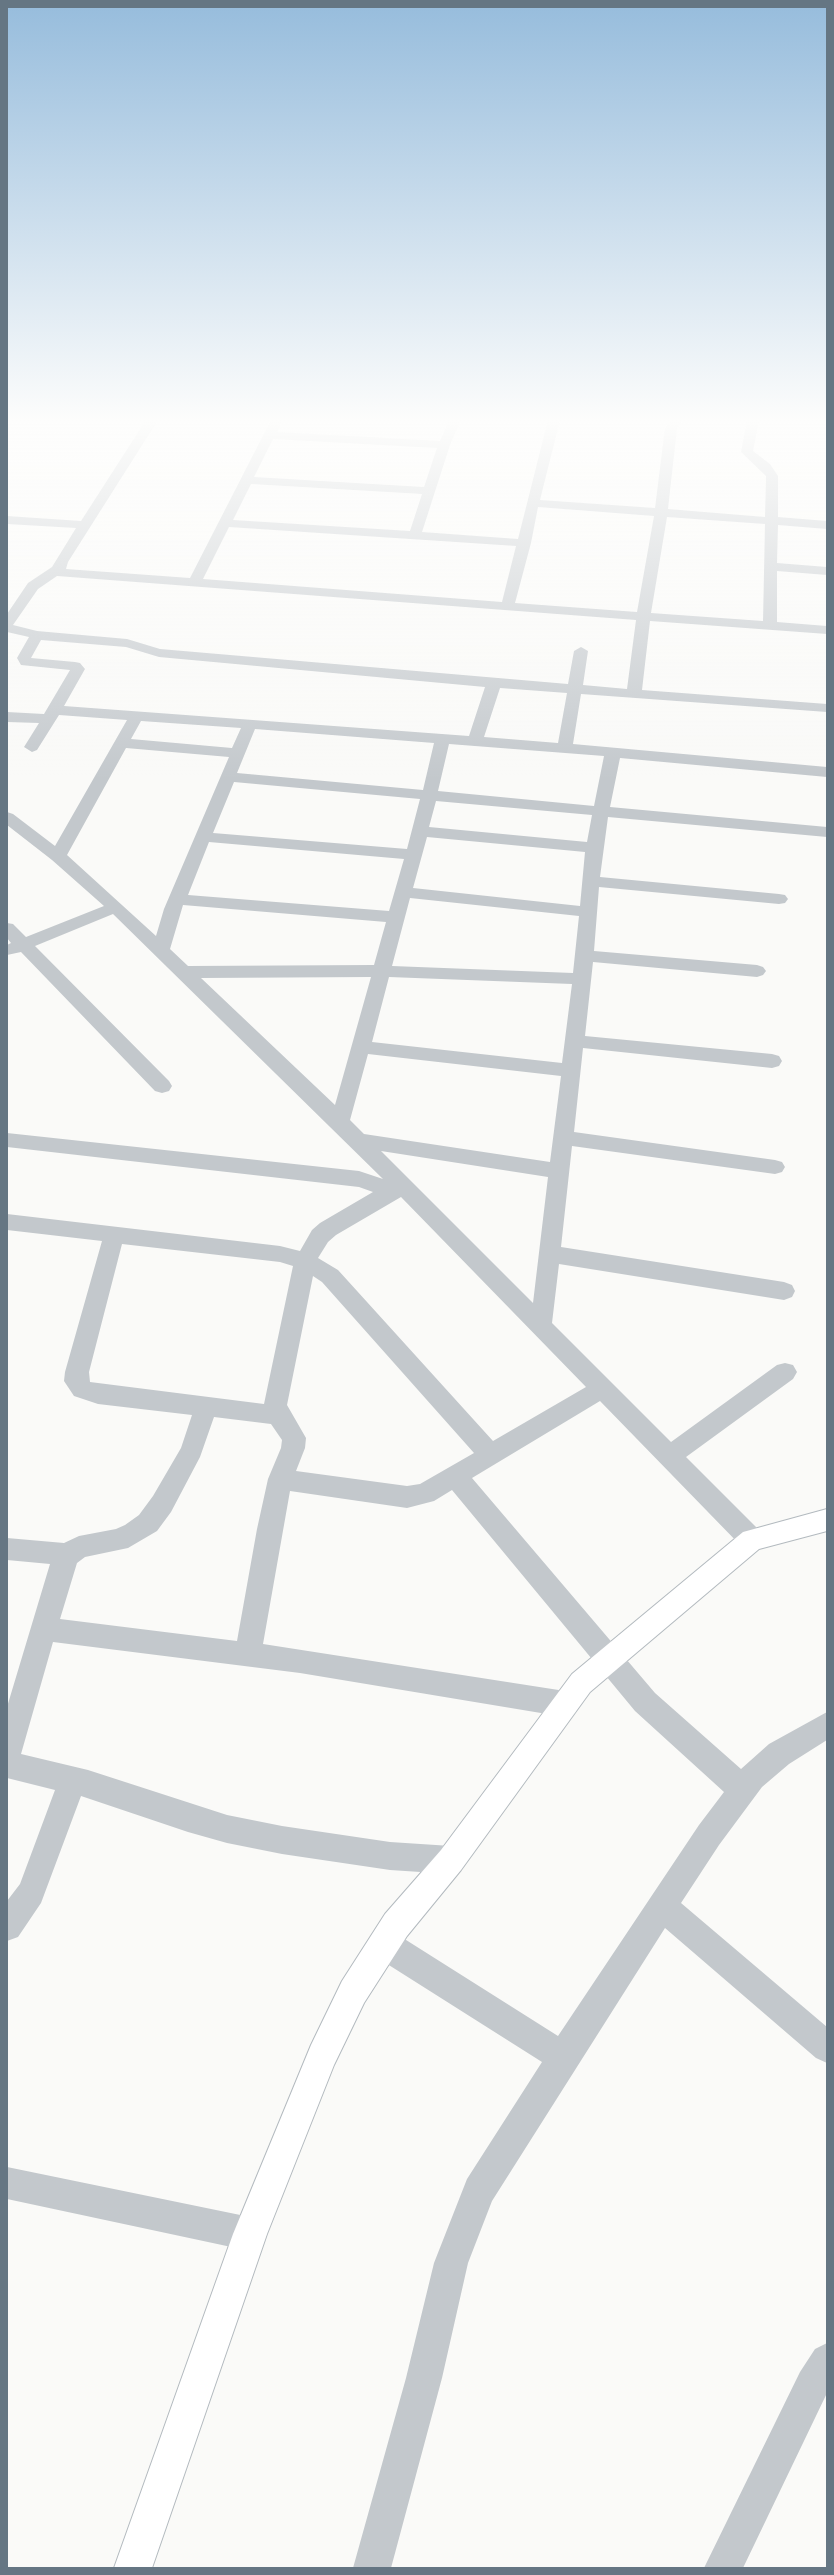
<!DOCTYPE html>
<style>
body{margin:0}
#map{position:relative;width:834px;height:2575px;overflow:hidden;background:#fafaf8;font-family:"Archivo Narrow",sans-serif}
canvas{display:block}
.frame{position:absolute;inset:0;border:8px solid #657683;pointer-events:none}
</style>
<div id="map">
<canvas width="834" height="2575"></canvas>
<div class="frame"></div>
</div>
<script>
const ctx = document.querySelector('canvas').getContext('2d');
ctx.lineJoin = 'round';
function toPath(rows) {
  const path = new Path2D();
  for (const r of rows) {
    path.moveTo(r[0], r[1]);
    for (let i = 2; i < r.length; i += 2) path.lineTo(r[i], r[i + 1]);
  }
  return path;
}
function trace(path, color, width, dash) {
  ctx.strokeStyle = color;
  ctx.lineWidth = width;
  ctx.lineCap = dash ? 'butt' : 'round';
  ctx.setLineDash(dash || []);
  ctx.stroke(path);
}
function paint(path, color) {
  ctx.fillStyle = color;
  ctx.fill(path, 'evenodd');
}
const secondary = toPath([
 [827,1509,827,1531,759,1549,590,1692,461,1870,407,1936,364,2003,334,2065,267,2234,152,2568,114,2568,233,2234,311,2045,342,1981,385,1914,441,1850,572,1674,743,1532,827,1509]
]);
trace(secondary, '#b3babf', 2);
paint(toPath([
 [146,420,158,420,68,562,66,569,190,578,271,420,283,420,277,432,440,441,449,420,461,420,450,445,422,532,518,539,548,420,560,420,540,500,655,508,665,428,671,420,683,420,677,428,668,509,765,517,766,476,741,452,747,420,759,420,753,451,770,464,778,476,778,517,827,521,827,529,778,525,777,563,827,567,827,575,777,571,777,622,827,626,827,634,650,621,642,690,827,704,827,712,581,694,573,744,827,767,827,777,620,758,610,807,827,827,827,837,608,817,600,877,779,894,785,895,788,899,785,903,779,904,599,887,594,951,757,965,763,967,766,971,763,975,757,977,593,962,585,1036,772,1054,779,1056,782,1061,779,1066,772,1068,583,1048,574,1132,775,1160,782,1162,785,1167,782,1172,775,1174,572,1146,561,1247,784,1282,792,1285,795,1291,792,1297,784,1300,559,1264,552,1323,671,1442,777,1365,785,1363,793,1365,797,1372,793,1379,686,1457,761,1532,765,1540,761,1548,752,1551,743,1548,600,1401,472,1478,655,1693,741,1769,769,1744,827,1712,827,1740,789,1764,762,1787,719,1845,681,1903,827,2027,827,2063,816,2058,665,1928,492,2201,468,2263,442,2378,391,2568,353,2568,406,2378,434,2263,467,2179,542,2062,373,1955,369,1944,373,1933,384,1929,395,1933,558,2036,699,1825,724,1792,635,1711,452,1490,434,1501,407,1508,290,1491,263,1644,565,1691,575,1695,579,1704,575,1713,565,1717,300,1673,53,1642,21,1754,88,1770,227,1815,282,1826,390,1842,451,1846,461,1850,465,1860,461,1870,451,1874,390,1870,282,1854,227,1843,188,1832,81,1796,41,1903,18,1937,7,1941,7,1901,20,1884,55,1790,7,1778,7,1707,50,1564,7,1560,7,1538,64,1543,79,1536,116,1529,125,1525,139,1515,153,1496,181,1448,192,1415,98,1404,74,1396,64,1381,65,1372,102,1241,7,1230,7,1214,280,1246,300,1251,312,1230,320,1223,373,1192,359,1187,7,1147,7,1133,359,1171,383,1179,113,914,35,946,169,1081,172,1086,169,1091,162,1093,155,1091,21,952,7,955,7,945,11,943,7,938,7,923,13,924,26,937,104,906,52,860,7,825,7,812,13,814,55,846,127,720,59,715,37,750,32,752,24,747,39,723,7,722,7,712,44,714,70,670,21,665,17,658,29,637,7,632,7,614,28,583,52,567,76,528,7,524,7,516,81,521,146,420],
 [273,439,437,448,424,487,254,477,273,439],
 [251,484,422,494,410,531,233,520,251,484],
 [538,507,654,516,637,612,515,603,531,543,538,507],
 [667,517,765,524,763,621,651,613,667,517],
 [229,527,516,546,502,602,203,579,229,527],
 [57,576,636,620,627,689,583,685,588,651,581,647,574,651,568,684,160,649,127,639,37,631,13,625,38,589,57,576],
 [41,640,126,647,159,657,485,687,469,736,64,706,85,669,80,663,75,662,31,658,41,640],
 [500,688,567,693,558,743,484,737,500,688],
 [141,721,241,728,232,748,131,739,141,721],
 [255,729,434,743,423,790,237,773,255,729],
 [449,744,604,756,594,806,438,791,449,744],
 [126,748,229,757,164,909,156,936,67,855,126,748],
 [234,782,420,799,407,849,213,833,234,782],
 [436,801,592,815,587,842,429,827,436,801],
 [427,837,585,852,580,906,413,888,427,837],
 [209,842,404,859,389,911,188,895,209,842],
 [410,898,579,916,573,973,392,966,410,898],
 [183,905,386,922,374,965,188,966,170,949,183,905],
 [371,977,335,1105,201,978,371,977],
 [389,977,572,984,562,1063,372,1042,389,977],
 [368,1054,561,1076,550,1162,364,1134,350,1120,368,1054],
 [381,1151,548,1177,533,1303,381,1151],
 [401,1197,586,1387,493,1441,338,1270,318,1258,328,1242,336,1235,401,1197],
 [122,1244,280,1262,293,1266,264,1404,90,1382,89,1372,122,1244],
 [313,1276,322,1282,474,1453,420,1484,407,1486,296,1471,305,1448,306,1438,287,1405,313,1276],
 [214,1417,271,1424,282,1440,281,1448,268,1479,257,1529,237,1641,60,1619,77,1563,85,1557,128,1548,157,1531,171,1512,200,1457,214,1417],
 [7,2167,250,2217,262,2222,267,2234,262,2246,250,2251,7,2199,7,2167],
 [827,2343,827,2393,743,2568,704,2568,800,2372,815,2349,827,2343]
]), '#c3c8cc');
paint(secondary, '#fff');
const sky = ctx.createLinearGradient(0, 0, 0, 780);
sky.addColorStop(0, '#96bcdc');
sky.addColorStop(0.54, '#fdfdfc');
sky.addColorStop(1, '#fdfdfc00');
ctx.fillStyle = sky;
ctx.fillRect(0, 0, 834, 780);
</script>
